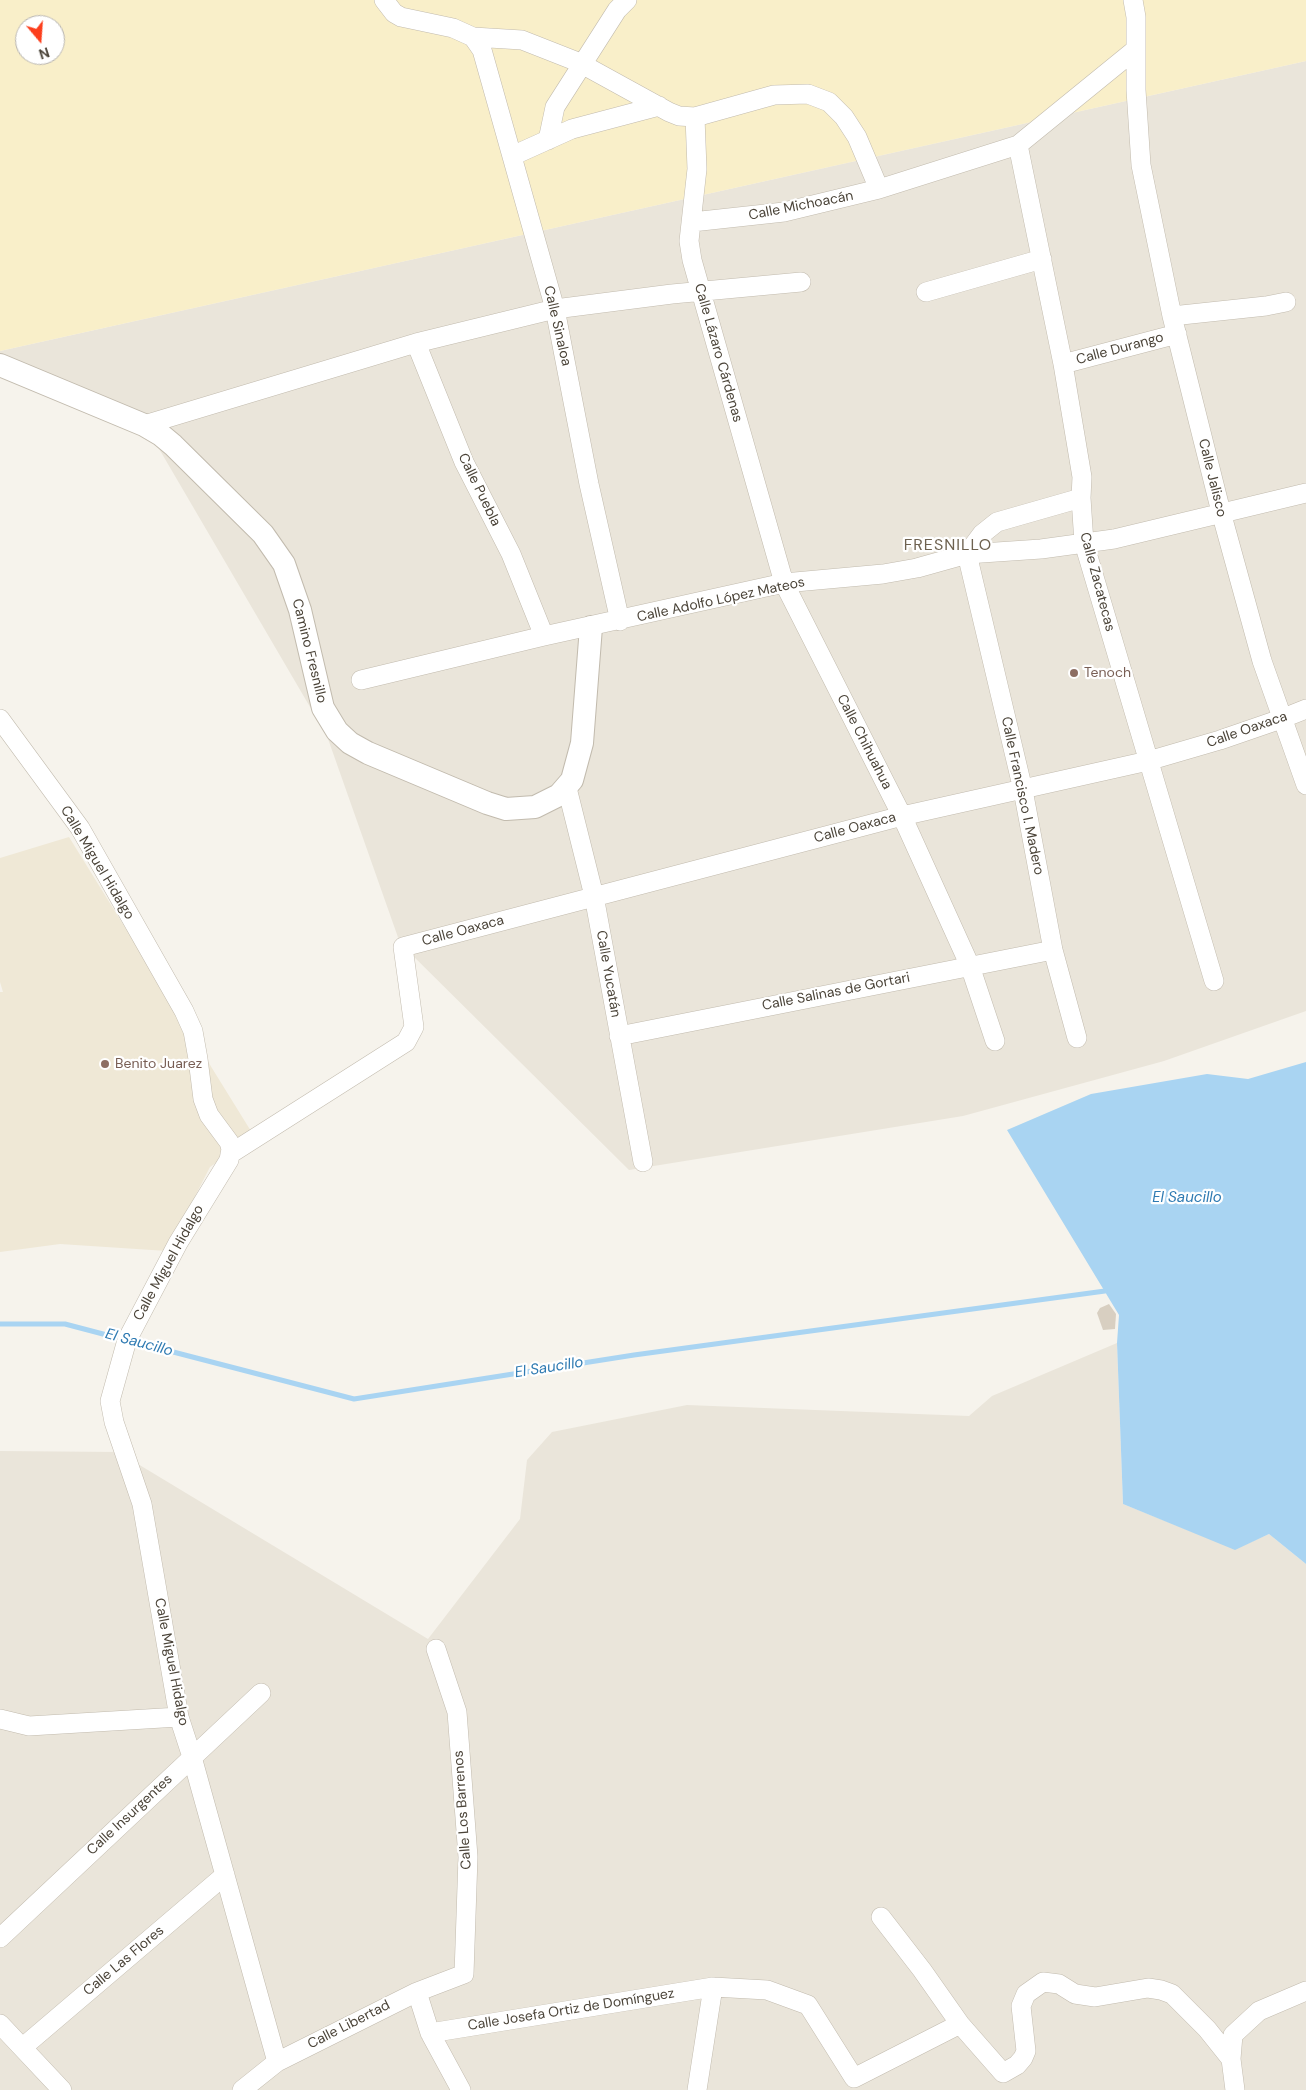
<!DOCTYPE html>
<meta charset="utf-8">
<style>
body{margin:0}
#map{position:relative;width:1306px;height:2090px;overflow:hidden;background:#f6f3ec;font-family:"DM Sans",sans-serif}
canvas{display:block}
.north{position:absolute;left:15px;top:15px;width:50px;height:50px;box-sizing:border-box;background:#fff;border:1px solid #b7b4b0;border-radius:50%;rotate:162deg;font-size:14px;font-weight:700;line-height:20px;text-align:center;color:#4b4439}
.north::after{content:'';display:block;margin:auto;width:18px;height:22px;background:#fc3f1d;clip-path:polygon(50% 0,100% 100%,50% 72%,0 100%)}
</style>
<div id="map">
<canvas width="1306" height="2090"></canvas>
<div class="north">N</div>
</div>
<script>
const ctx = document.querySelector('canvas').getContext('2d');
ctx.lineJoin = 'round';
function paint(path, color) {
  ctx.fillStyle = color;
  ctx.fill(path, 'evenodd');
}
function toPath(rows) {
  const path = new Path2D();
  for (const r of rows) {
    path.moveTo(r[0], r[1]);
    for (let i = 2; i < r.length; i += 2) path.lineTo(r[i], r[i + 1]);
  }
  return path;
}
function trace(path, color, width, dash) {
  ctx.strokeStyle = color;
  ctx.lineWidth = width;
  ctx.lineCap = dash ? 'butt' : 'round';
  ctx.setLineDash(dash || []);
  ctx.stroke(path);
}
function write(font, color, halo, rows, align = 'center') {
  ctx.font = font + ' "DM Sans",sans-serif';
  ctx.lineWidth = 4.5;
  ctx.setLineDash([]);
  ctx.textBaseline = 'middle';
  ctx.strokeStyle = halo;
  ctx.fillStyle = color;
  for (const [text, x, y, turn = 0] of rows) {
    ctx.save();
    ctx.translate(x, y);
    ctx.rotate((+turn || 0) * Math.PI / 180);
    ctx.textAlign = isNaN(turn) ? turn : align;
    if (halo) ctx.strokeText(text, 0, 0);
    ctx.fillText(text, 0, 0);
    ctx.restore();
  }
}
paint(toPath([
 [1306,61,1306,1011,1164,1061,963,1116,629,1170,400,943,327,736,158,447,127,424,0,360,0,351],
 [1117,1343,1123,1504,1235,1549,1269,1534,1306,1564,1306,2090,0,2090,0,1451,118,1452,428,1639,520,1519,527,1460,552,1432,687,1405,969,1416,992,1396]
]), '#eae5da');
paint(toPath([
 [69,837,254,1136,210,1167,167,1251,60,1244,0,1252,0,992,3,992,0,982,0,858]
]), '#efe8d6');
paint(toPath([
 [0,0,1306,0,1306,61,0,351],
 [25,25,55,25,55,55,25,55]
]), '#f9efc9');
paint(toPath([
 [1306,1062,1306,1564,1269,1534,1235,1550,1123,1504,1117,1343,1119,1315,1007,1130,1091,1094,1207,1074,1248,1079]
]), '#a9d4f2');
trace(toPath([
 [0,1324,65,1324,122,1339],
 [131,1341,354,1399,634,1355,1105,1291]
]), '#a9d4f2', 5);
paint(toPath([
 [1109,1304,1116,1314,1115,1329,1103,1330,1097,1313,1100,1308]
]), '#d8cfc1');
const minor = toPath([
 [384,0,394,13,401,17,453,28,473,37,522,40,578,62,669,112,679,116,695,117,774,95,808,94,829,102,844,117,857,137,879,189],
 [1133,0,1136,17,1136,90,1141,165,1172,316,1221,512,1262,661,1306,785],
 [473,37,482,50,555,309,589,484,620,621],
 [695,117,697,169,689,241,692,260,784,583,902,816,970,966,995,1041],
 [548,140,555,107,617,10,627,0],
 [1018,145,1063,364,1082,477,1081,498,1084,543,1214,981],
 [512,156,572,129,659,106],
 [692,222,784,212,879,189,1018,145,1136,49],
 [926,292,1042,259],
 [1172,316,1266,306,1286,302],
 [416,343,464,462,511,554,544,636],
 [1063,364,1177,334],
 [144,425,416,343,555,309,672,294,801,282],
 [361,680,544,636,784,583,883,574,917,568,967,554,1041,549,1114,539,1306,493],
 [0,719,80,828,184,1011,193,1031,198,1059,203,1099,209,1115,229,1142,231,1149,229,1160,178,1243,127,1340,110,1401,114,1422,142,1504,179,1717,192,1757,277,2062],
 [567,788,594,896,643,1162],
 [619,1036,1053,950],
 [1077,1038,1053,950,1023,790,967,554,982,534,997,522,1081,498],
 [230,1154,406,1042,414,1027,403,947,902,816,1148,761,1220,740,1281,719,1306,709],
 [0,1719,29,1726,179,1717],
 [881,1917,922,1970,960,2024,1003,2073,1017,2065,1023,2058,1026,2051,1021,2006,1026,1994,1043,1982,1059,1984,1075,1994,1095,1997,1148,1988,1161,1990,1172,1994,1207,2029,1231,2059],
 [0,1938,261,1693],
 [417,1992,430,2033,461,2090],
 [0,2024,62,2090],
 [430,2033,713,1987,767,1990,808,2005,854,2078,960,2024],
 [23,2047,225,1875],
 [242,2090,277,2062,417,1992,464,1974,468,1857,457,1712,436,1649],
 [697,2090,713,1987],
 [1235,2090,1231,2059,1233,2035,1259,2011,1306,1991]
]);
const tertiary = toPath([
 [0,365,144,425,161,435,173,445,263,534,284,564,300,610,323,708,337,731,350,743,368,753,487,803,506,809,535,807,559,795,572,780,582,743,591,627]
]);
trace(minor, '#c2bbae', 20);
trace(tertiary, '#c2bbae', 24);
trace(minor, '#fff', 19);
trace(tertiary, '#fff', 22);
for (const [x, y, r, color] of [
 [1074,673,5,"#8d6e63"],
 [105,1064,5,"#8d6e63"]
]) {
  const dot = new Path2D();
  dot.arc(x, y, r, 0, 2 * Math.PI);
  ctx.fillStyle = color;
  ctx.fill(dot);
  trace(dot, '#fff', 2);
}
write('14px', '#4b4439', '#fff', [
 ["Calle Michoacán",801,206,-11],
 ["Calle Sinaloa",557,326,77],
 ["Calle Durango",1120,349,-15],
 ["Calle Lázaro Cárdenas",718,353,74],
 ["Calle Jalisco",1212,478,76],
 ["Calle Puebla",479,490,64],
 ["Calle Zacatecas",1097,582,75],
 ["Calle Adolfo López Mateos",721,600,-12],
 ["Camino Fresnillo",309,651,76],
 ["Calle Oaxaca",1247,730,-19],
 ["Calle Chihuahua",864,742,63],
 ["Calle Francisco I. Madero",1022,796,78],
 ["Calle Oaxaca",855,828,-15],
 ["Calle Miguel Hidalgo",97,863,59],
 ["Calle Oaxaca",463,931,-15],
 ["Calle Yucatán",608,974,80],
 ["Calle Salinas de Gortari",836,992,-11],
 ["Calle Miguel Hidalgo",169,1263,-61],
 ["Calle Miguel Hidalgo",171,1662,79],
 ["Calle Los Barrenos",463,1810,-94],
 ["Calle Insurgentes",130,1815,-43],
 ["Calle Las Flores",124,1961,-40],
 ["Calle Josefa Ortiz de Domínguez",571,2010,-9],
 ["Calle Libertad",349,2025,-27]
]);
write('14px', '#785e54', '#fff', [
 ["Tenoch",1084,673],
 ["Benito Juarez",115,1064]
], 'left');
write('italic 15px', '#2e7ab2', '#fff', [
 ["El Saucillo",1187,1198],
 ["El Saucillo",139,1343,15],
 ["El Saucillo",549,1368,-9]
]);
ctx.letterSpacing = '1px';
write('16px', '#6e6250', '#fff', [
 ["FRESNILLO",948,546]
]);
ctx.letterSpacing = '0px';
</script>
